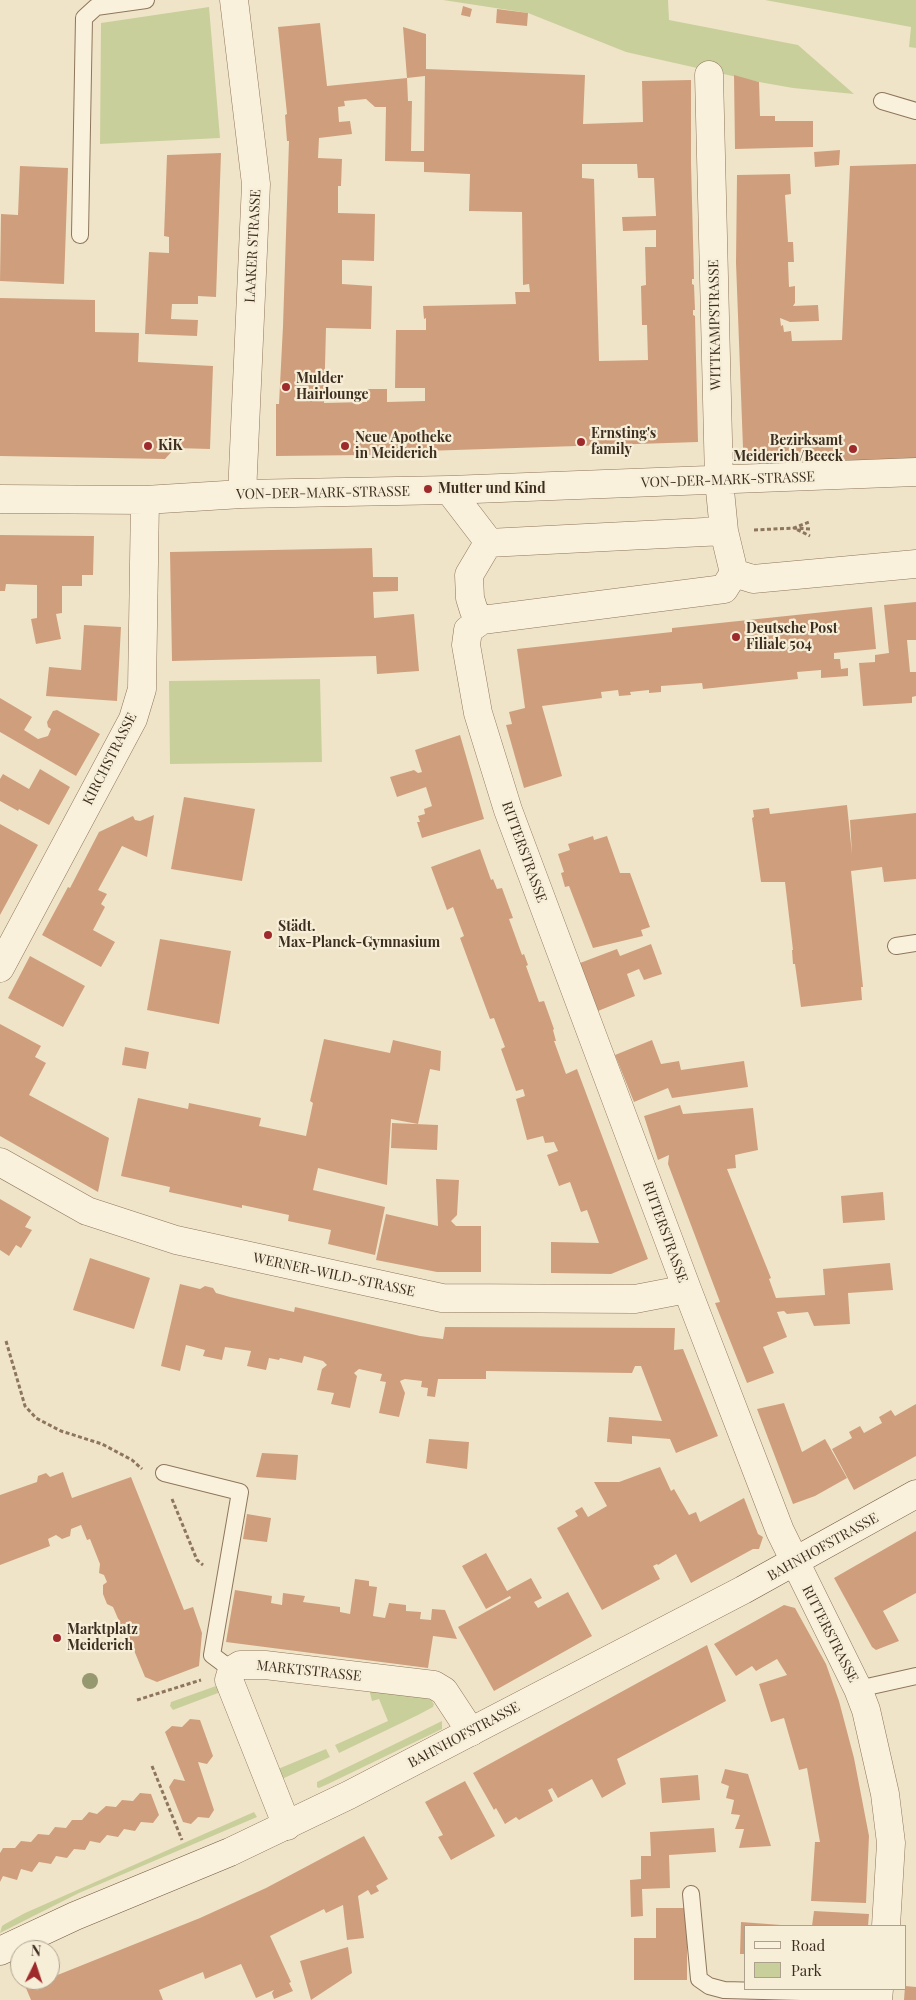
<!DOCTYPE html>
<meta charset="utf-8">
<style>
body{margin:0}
#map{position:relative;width:916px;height:2000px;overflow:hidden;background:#f0e4c8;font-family:"Playfair Display",serif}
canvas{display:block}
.legend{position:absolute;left:744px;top:1925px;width:162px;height:65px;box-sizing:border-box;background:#f7eed8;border:1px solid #ada18e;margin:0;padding:6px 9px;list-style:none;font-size:15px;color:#3d2e20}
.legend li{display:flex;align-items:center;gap:10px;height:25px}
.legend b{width:25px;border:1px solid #ada18e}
.north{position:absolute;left:10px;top:1940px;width:50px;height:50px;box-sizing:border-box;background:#f7eed8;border:1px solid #ada18e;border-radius:50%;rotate:4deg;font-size:14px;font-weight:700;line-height:20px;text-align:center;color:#3d2e20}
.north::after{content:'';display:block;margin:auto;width:18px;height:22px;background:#9e2a2b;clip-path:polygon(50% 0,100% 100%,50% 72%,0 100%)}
</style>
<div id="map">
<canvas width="916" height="2000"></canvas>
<ul class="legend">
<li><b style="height:6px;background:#faf1dc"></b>Road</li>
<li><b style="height:14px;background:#c9cf9b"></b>Park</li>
</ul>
<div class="north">N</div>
</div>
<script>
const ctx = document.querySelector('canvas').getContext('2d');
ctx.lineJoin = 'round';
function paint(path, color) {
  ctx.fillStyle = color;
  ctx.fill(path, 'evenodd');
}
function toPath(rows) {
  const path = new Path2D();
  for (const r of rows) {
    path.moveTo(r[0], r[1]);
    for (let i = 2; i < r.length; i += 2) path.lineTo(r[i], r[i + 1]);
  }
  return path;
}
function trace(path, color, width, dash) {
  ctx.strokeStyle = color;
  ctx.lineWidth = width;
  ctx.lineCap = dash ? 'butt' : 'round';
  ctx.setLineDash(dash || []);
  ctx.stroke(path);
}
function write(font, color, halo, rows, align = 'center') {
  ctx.font = font + ' "Playfair Display",serif';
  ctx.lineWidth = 4.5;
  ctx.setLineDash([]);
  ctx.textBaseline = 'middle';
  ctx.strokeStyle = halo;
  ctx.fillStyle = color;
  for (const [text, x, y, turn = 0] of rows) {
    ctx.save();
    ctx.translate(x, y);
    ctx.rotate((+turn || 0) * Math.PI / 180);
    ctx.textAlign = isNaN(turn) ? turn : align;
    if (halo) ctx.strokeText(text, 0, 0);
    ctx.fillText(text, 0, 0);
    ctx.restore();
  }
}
paint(toPath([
 [443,0,668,0,669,20,798,45,854,94,793,88,759,82,626,52,528,13],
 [765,0,916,0,916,48,909,47,911,27],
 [209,7,220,138,100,144,101,23],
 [320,679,322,762,170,764,169,681],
 [216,1686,220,1687,220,1690,218,1693,173,1710,170,1706,171,1702],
 [369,1689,424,1697,431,1700,434,1704,433,1707,418,1715,339,1753,335,1745,388,1721,379,1699,372,1701],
 [442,1721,442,1729,328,1784,319,1788,317,1787,317,1782],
 [326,1749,330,1757,282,1779,278,1769],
 [254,1812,257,1817,79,1893,0,1933,2,1926,5,1924,25,1913]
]), '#c9cf9b');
paint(toPath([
 [463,6,472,9,470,17,461,15],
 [497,9,528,13,527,26,496,23],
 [320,23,327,86,407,78,403,27,426,34,426,69,585,75,583,124,643,122,642,81,691,80,691,163,694,279,692,279,692,284,694,285,695,310,693,310,693,315,695,316,698,442,425,451,368,455,276,456,276,404,279,404,283,326,289,141,287,141,285,115,287,114,278,27],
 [425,76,424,151,411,151,412,101,408,101,407,78],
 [366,99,375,107,386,107,385,161,424,162,424,172,470,174,469,211,522,212,523,285,529,284,530,292,515,292,516,304,423,306,424,319,426,318,426,330,396,330,395,388,425,388,425,401,387,402,387,389,367,389,367,402,324,403,326,328,371,329,372,286,342,284,342,260,374,261,375,214,338,213,338,186,341,186,342,159,318,158,319,138,352,134,350,121,339,122,338,107,345,106,344,101],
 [582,164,637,164,638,178,654,178,656,216,622,217,623,231,656,230,656,247,645,247,646,285,641,286,642,325,647,325,648,360,599,361,594,179,582,178],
 [734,75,759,82,760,116,775,116,775,121,813,121,813,147,735,149],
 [840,150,839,165,815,167,814,152],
 [221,153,216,297,198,296,198,304,172,304,171,319,198,320,197,336,145,334,149,252,169,253,169,237,164,236,167,155],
 [916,164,916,459,760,464,743,448,736,263,737,175,790,174,791,194,785,195,788,242,793,242,794,262,788,262,789,287,795,286,795,303,793,306,818,305,819,321,790,322,780,318,781,326,783,325,784,332,791,331,792,341,842,340,850,166],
 [20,166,68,168,64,284,0,281,1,214,18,215],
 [0,298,95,300,95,332,139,333,138,362,213,366,210,449,175,448,165,459,0,456],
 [0,535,94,536,93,575,82,575,82,586,62,586,62,613,56,614,61,639,36,644,31,619,37,618,37,585,6,584,5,591,0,591],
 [372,548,373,577,398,577,398,591,373,592,374,618,414,614,419,671,377,674,376,656,172,661,170,552],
 [916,602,916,640,907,640,910,672,916,672,916,696,912,697,912,703,863,706,859,663,875,662,875,655,889,653,884,605],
 [872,607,876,649,834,653,834,659,840,659,841,669,848,668,848,676,821,678,821,670,797,672,798,679,703,689,702,683,661,686,661,692,649,693,649,690,630,692,631,695,619,696,618,690,601,692,602,698,542,706,562,776,524,788,506,725,512,724,509,712,525,708,517,649,672,632,672,628],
 [84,625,121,627,117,701,46,696,49,667,81,670],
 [0,698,32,717,24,730,38,739,48,736,51,729,48,727,47,722,53,711,57,710,100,734,76,776,0,732],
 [460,735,484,819,422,838,417,822,420,822,418,816,425,814,424,809,432,806,426,787,397,797,390,777,414,770,418,773,422,772,415,750],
 [40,769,70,787,49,825,19,809,18,811,0,801,0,779,3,774,29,789],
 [184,797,255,809,242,881,171,869],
 [847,805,852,854,850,820,916,813,916,879,884,882,882,867,851,871,863,987,861,987,862,1000,801,1007,795,964,793,964,792,950,793,950,785,882,761,882,752,818,754,817,753,810,769,808,770,814],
 [154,815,147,857,122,846,98,890,107,894,101,904,105,907,93,930,115,942,101,967,42,935,68,887,70,888,99,832,133,816,135,820,140,821],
 [0,824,38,845,0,915],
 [593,836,594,840,607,836,620,873,630,873,650,927,641,930,643,936,593,948,569,886,565,887,561,873,564,872,558,854,570,850,568,844],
 [480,849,491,880,493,879,497,889,502,888,513,918,509,919,522,955,524,954,528,965,526,966,539,1002,544,1001,554,1029,553,1030,556,1041,554,1041,566,1074,577,1069,648,1259,611,1274,551,1273,551,1242,599,1243,587,1210,581,1212,570,1182,559,1186,547,1155,558,1151,554,1142,545,1143,543,1136,527,1140,516,1099,525,1096,523,1089,516,1091,501,1049,505,1047,494,1018,490,1019,460,938,464,936,453,907,447,910,431,867],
 [160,939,231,951,219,1024,147,1010],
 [651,944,662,974,644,980,639,969,627,974,635,996,598,1011,580,963,617,949,620,956],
 [30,956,85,986,63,1027,8,998],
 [0,1024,41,1046,35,1057,46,1063,29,1095,109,1138,98,1192,0,1136],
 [324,1039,390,1053,393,1040,441,1051,440,1071,430,1069,418,1124,391,1119,387,1185,318,1168,313,1190,385,1207,375,1255,328,1244,331,1230,288,1221,289,1215,242,1205,242,1208,169,1192,170,1187,121,1176,138,1098,188,1109,189,1103,261,1118,259,1126,306,1136,313,1103,310,1101],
 [652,1040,661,1064,679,1061,681,1070,744,1061,748,1087,672,1098,668,1088,634,1102,615,1055],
 [125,1047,149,1052,146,1069,122,1065],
 [680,1105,683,1114,753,1108,758,1150,735,1155,736,1168,727,1169,771,1278,769,1279,776,1298,825,1295,823,1269,890,1263,893,1290,848,1293,850,1324,814,1326,808,1312,787,1314,784,1311,777,1312,787,1337,763,1347,774,1373,747,1383,715,1303,720,1302,668,1164,669,1155,658,1160,644,1116],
 [392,1123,438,1125,437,1150,391,1148],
 [436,1179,459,1180,457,1215,451,1221,456,1226,481,1226,481,1272,437,1272,376,1260,386,1214,438,1226],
 [883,1192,885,1220,843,1223,841,1196],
 [0,1199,31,1217,25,1227,32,1230,21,1248,16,1245,9,1256,0,1250],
 [90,1258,150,1278,134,1329,73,1310],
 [180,1284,200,1289,205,1286,213,1288,216,1293,230,1297,294,1312,295,1307,420,1336,443,1339,445,1327,675,1328,674,1350,683,1349,718,1436,676,1453,670,1439,632,1436,632,1444,607,1442,609,1417,662,1421,641,1366,635,1366,632,1373,486,1371,486,1379,438,1379,435,1397,427,1396,428,1388,421,1387,422,1381,405,1379,400,1381,405,1393,399,1417,379,1413,386,1382,380,1381,382,1374,359,1369,354,1373,357,1376,350,1408,331,1404,334,1393,317,1390,322,1369,327,1365,323,1361,304,1356,302,1363,280,1358,279,1360,269,1358,266,1370,247,1366,251,1351,225,1347,222,1360,203,1356,205,1350,186,1345,180,1371,161,1366],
 [784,1403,802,1452,825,1439,847,1478,815,1496,793,1504,757,1409],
 [916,1404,916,1456,854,1490,832,1449,852,1438,849,1432,860,1426,864,1433,882,1423,879,1417,891,1410,895,1416],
 [429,1439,469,1442,467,1469,426,1463],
 [262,1453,298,1455,296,1480,256,1477],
 [660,1467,671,1491,674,1489,689,1515,696,1512,700,1522,744,1498,758,1534,763,1537,759,1549,753,1549,691,1583,676,1554,658,1565,657,1564,653,1566,660,1579,602,1610,557,1528,578,1516,575,1511,582,1507,588,1517,607,1506,594,1482,619,1482],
 [63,1472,72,1498,131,1477,184,1610,193,1607,202,1633,199,1666,157,1682,145,1677,131,1643,129,1644,113,1607,107,1604,103,1594,103,1585,107,1582,104,1575,99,1573,100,1564,90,1539,87,1540,81,1525,71,1529,70,1536,62,1539,56,1535,48,1539,50,1546,0,1565,0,1495,37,1482,38,1476,46,1473,50,1477],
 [247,1514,271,1518,267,1542,243,1539],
 [916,1531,916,1593,883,1611,899,1641,876,1650,872,1647,834,1578],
 [486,1553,507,1591,531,1578,542,1598,534,1602,538,1608,568,1592,592,1636,494,1691,458,1627,511,1598,510,1596,486,1609,462,1566],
 [355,1579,369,1581,369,1586,377,1587,373,1616,385,1618,389,1603,406,1605,406,1611,421,1612,420,1619,431,1620,432,1609,445,1610,457,1639,433,1636,428,1668,226,1642,235,1590,272,1596,271,1603,282,1605,283,1593,305,1596,303,1602,340,1607,340,1612,350,1614],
 [784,1605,795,1608,826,1664,839,1701,854,1758,869,1836,866,1903,811,1901,815,1842,820,1842,807,1768,799,1770,784,1718,771,1722,759,1684,787,1675,777,1659,756,1671,752,1666,736,1676,714,1644],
 [707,1645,726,1701,617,1759,626,1784,602,1798,592,1779,558,1798,552,1788,548,1790,553,1801,519,1820,516,1817,505,1824,496,1808,494,1810,473,1773],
 [190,1719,200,1720,213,1756,207,1764,198,1762,214,1810,209,1818,198,1817,191,1824,183,1822,169,1787,174,1779,185,1781,165,1732,172,1726,182,1727],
 [725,1769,748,1774,771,1846,739,1848,744,1829,735,1829,740,1815,731,1814,734,1800,726,1798,729,1786,721,1783],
 [698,1775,700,1800,662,1803,660,1778],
 [465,1781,495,1836,451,1860,438,1837,443,1835,425,1802],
 [140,1793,151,1794,159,1815,153,1823,141,1822,135,1831,124,1829,118,1837,107,1835,100,1843,90,1841,85,1850,74,1849,67,1858,56,1856,51,1864,39,1862,32,1872,21,1869,17,1880,3,1876,0,1882,0,1853,3,1848,15,1848,21,1841,31,1842,38,1834,49,1835,55,1827,66,1828,72,1820,82,1820,89,1812,97,1814,106,1806,116,1807,122,1800,133,1801],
 [714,1828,716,1852,669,1855,670,1888,642,1889,643,1916,631,1917,630,1880,641,1879,641,1856,651,1856,650,1832],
 [364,1836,388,1879,376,1886,379,1891,371,1895,368,1890,358,1896,364,1938,347,1940,343,1905,326,1913,324,1909,270,1936,291,1982,289,1983,293,1991,274,1999,272,1993,274,1990,256,1998,241,1964,205,1979,203,1972,159,1990,163,2000,31,2000,26,1988,45,1980,50,1980,50,1978,200,1918,266,1888],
 [656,1908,687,1908,687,1980,634,1980,634,1938,656,1938],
 [814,1911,869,1914,868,1926,812,1926],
 [741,1922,781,1925,781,1926,745,1926,745,1954,740,1954],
 [348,1947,352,1973,311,2000,300,1961],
 [905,1986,916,1987,916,2000,904,2000]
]), '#cf9f7d');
const lane = toPath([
 [882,101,916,111],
 [80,235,84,18,96,7,146,0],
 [896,946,916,943],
 [164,1473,240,1492,212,1655,232,1670],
 [858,1689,916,1676],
 [691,1894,699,1979,709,1986,724,1990,879,1994]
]);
const street = toPath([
 [234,0,256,184,242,494],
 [709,75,719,480,724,531,734,573],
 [449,490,485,537,488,543],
 [0,499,145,500,242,494,449,490,916,472],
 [488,543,724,531],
 [734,573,724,589,482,620,468,630,466,645,478,713,508,810,687,1289,780,1531,858,1689,866,1710,885,1794,891,1843,886,1926],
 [734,573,753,579,916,564],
 [482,620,474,611,470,598,469,575,488,543],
 [0,968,133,719,142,689,145,500],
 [0,1162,87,1211,176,1240,442,1298,635,1299,687,1289],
 [287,1826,229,1680,232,1670,240,1665,265,1665,434,1685,444,1691,471,1732],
 [878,2000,879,1989]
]);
const secondary = toPath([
 [0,1951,75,1916,230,1852,349,1795,743,1590,916,1494]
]);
trace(lane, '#8d765c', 18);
trace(street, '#8d765c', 29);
trace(secondary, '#6f573f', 29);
trace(toPath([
 [810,529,794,528,810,536],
 [754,530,794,528,809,522],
 [6,1341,25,1406,36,1418,61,1431,102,1444,132,1460,142,1469],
 [172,1499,197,1560,203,1565],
 [137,1700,201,1680],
 [152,1766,182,1840]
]), '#8d765c', 3, [4, 2.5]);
trace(lane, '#faf1dc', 16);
trace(street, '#faf1dc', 28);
trace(secondary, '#faf1dc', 28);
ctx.fillStyle = '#96986f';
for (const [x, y] of [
 [90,1681]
]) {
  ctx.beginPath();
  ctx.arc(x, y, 8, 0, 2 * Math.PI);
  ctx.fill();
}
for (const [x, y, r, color] of [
 [286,387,5,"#9e2a2b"],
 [581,442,5,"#9e2a2b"],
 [148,446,5,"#9e2a2b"],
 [345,446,5,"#9e2a2b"],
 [853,449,5,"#9e2a2b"],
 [428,489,5,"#9e2a2b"],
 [736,637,5,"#9e2a2b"],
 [268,935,5,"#9e2a2b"],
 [57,1638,5,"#9e2a2b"]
]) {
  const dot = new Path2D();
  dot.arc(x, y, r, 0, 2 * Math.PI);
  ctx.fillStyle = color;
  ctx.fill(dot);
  trace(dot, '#f7eed8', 2);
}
write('14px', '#3d2e20', '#f7eed8', [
 ["LAAKER STRASSE",253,246,-87],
 ["WITTKAMPSTRASSE",715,325,-91],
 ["VON-DER-MARK-STRASSE",728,480,-2],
 ["VON-DER-MARK-STRASSE",323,493,-1],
 ["KIRCHSTRASSE",110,759,-63],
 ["RITTERSTRASSE",524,852,70],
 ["RITTERSTRASSE",665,1232,70],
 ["WERNER-WILD-STRASSE",334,1275,12],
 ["BAHNHOFSTRASSE",823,1547,-29],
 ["RITTERSTRASSE",830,1634,63],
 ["MARKTSTRASSE",309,1671,6],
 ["BAHNHOFSTRASSE",464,1735,-28]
]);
write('bold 14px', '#3d2e20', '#f7eed8', [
 ["Mulder",296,379],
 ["Hairlounge",296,395],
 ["Ernsting's",591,434],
 ["family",591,450],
 ["Neue Apotheke",355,438],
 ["in Meiderich",355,454],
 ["Bezirksamt",843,441,"right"],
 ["Meiderich/Beeck",843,457,"right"],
 ["KiK",158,446],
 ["Mutter und Kind",438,489],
 ["Deutsche Post",746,629],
 ["Filiale 504",746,645],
 ["Städt.",278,927],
 ["Max-Planck-Gymnasium",278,943],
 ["Marktplatz",67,1630],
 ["Meiderich",67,1646]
], 'left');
</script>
